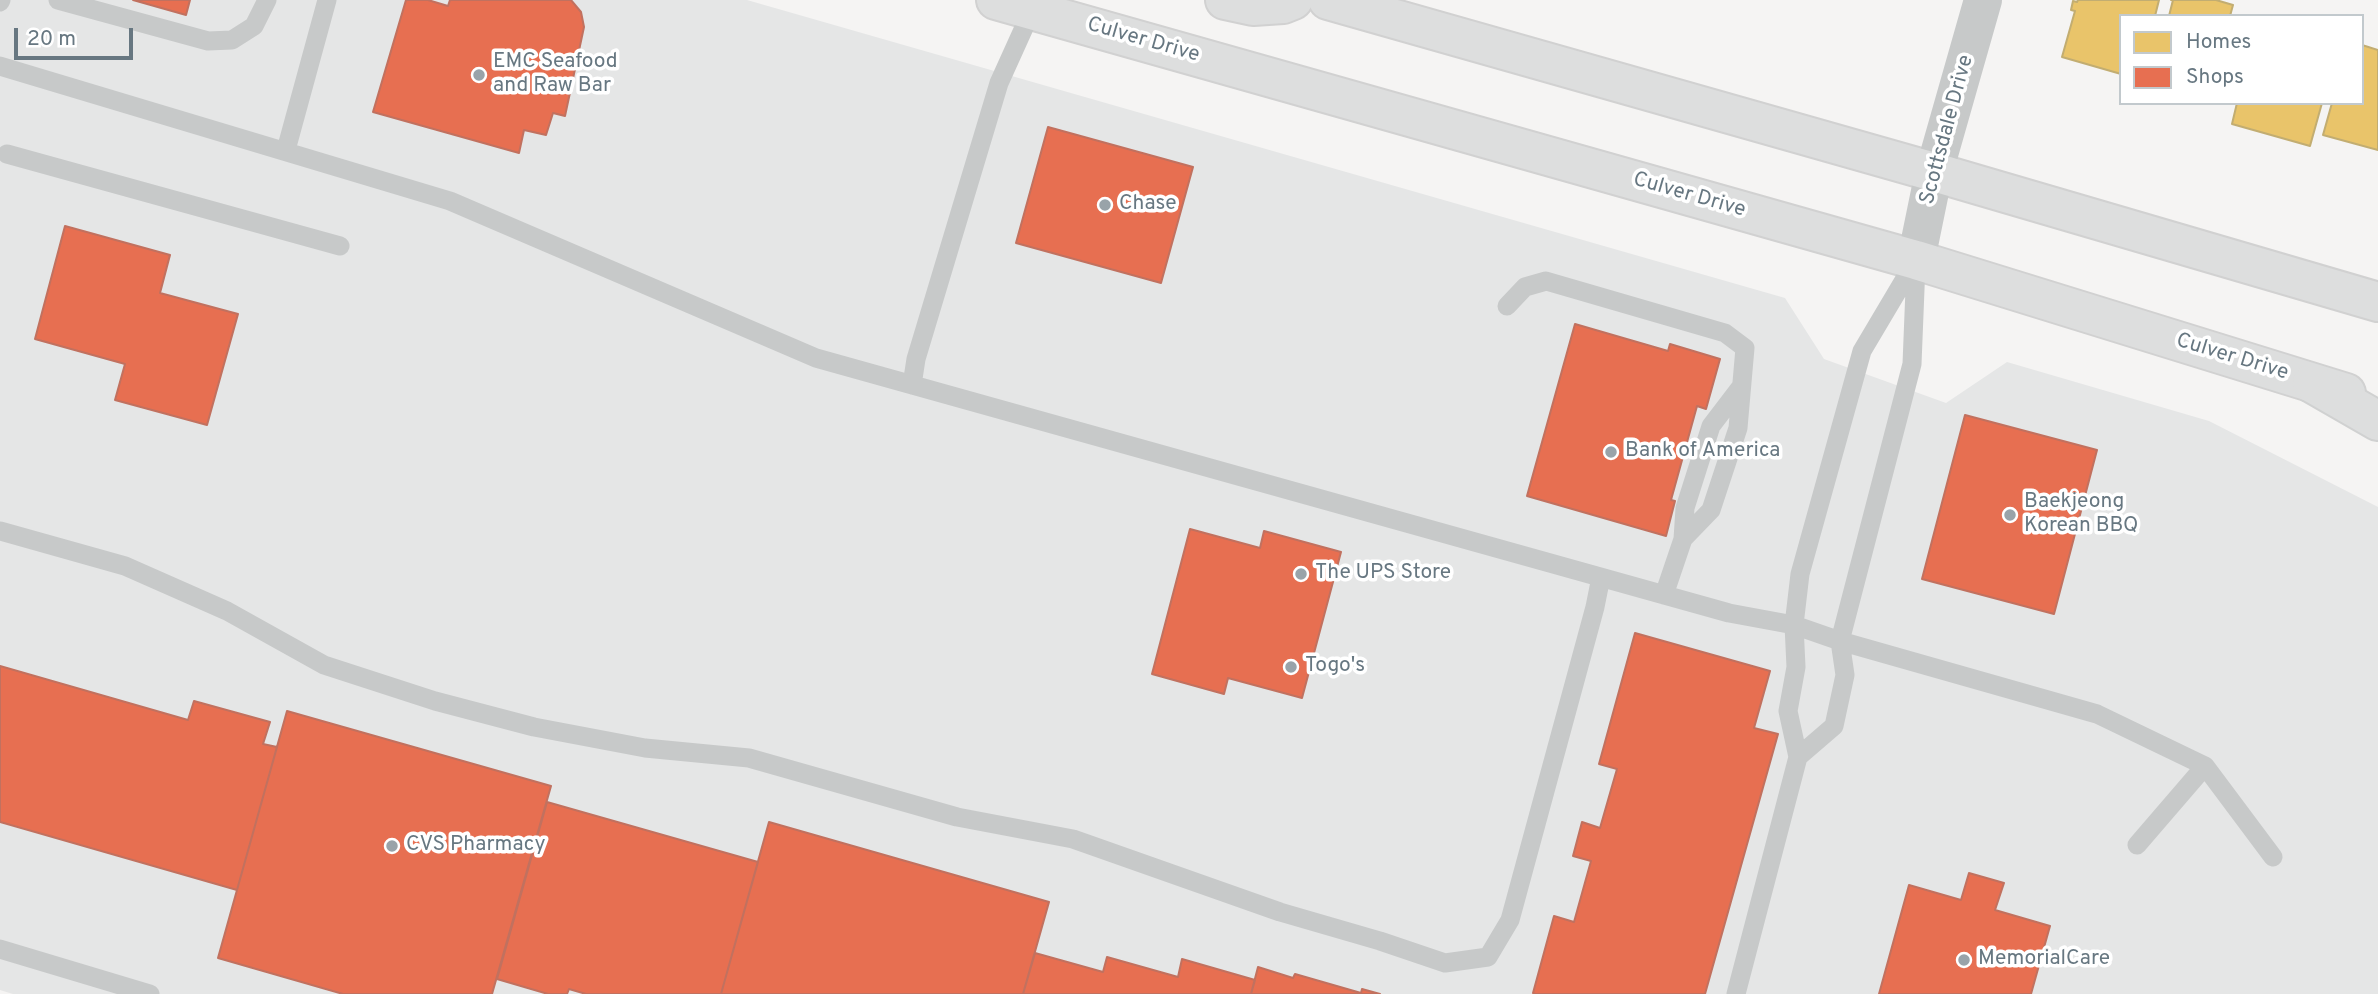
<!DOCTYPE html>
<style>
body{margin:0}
#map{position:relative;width:2378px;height:994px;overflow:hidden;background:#f5f4f3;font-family:Overpass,sans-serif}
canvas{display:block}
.legend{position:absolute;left:2119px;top:14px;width:245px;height:91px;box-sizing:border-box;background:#fff;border:2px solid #c2c9cd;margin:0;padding:9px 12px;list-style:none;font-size:21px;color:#677781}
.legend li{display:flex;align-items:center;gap:14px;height:35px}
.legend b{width:35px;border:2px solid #c2c9cd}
.scale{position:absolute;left:14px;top:28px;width:119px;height:32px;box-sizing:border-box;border:4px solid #677781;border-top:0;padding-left:9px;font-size:21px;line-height:24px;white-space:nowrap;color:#677781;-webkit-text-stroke:5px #fff;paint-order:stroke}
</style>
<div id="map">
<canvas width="2378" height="994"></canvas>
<ul class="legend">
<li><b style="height:19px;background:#e9c46a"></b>Homes</li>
<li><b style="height:19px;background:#e76f51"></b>Shops</li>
</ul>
<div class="scale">20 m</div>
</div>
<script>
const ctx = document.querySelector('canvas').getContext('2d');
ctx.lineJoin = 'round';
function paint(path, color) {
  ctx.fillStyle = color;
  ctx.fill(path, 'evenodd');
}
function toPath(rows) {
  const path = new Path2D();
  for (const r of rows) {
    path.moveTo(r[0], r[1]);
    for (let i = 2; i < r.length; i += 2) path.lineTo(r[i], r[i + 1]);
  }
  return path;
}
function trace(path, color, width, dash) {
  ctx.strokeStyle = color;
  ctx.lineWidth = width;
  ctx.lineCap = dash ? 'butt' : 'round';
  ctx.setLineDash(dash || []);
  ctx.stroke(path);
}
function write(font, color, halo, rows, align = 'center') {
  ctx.font = font + ' Overpass,sans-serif';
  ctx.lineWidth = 7;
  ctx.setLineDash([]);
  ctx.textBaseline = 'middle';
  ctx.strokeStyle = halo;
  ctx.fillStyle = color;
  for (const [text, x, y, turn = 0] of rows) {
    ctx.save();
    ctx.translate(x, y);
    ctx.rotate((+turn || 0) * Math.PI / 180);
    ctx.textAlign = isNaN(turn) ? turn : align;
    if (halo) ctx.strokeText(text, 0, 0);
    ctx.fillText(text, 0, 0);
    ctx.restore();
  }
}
paint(toPath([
 [0,0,747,0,1785,298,1824,359,1946,403,2007,362,2209,421,2378,507,2378,994,13,994,0,990]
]), '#e5e6e6');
const homes = toPath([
 [2078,0,2159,0,2155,16,2121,16,2121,74,2062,57,2075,11,2071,10,2073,1,2077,2,2078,0],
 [2171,0,2216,0,2233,5,2230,16,2169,16,2173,0,2171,0],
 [2362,45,2378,50,2378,150,2323,135,2332,103,2362,103,2362,45],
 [2237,103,2322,103,2310,146,2232,124,2237,103]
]);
paint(homes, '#e9c46a');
trace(homes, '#c2ad71', 2);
const shops = toPath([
 [133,0,190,0,186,15,133,0],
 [406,0,428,0,448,6,450,0,571,0,581,12,584,27,565,116,553,113,546,135,524,130,519,153,373,112,406,0],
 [1048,127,1193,167,1161,283,1016,243,1048,127],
 [65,226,170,255,160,293,238,314,207,425,115,400,125,364,35,339,65,226],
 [1575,324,1668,351,1670,344,1720,359,1706,409,1697,406,1671,500,1675,501,1666,536,1527,496,1575,324],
 [1965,415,2097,450,2054,614,1922,579,1965,415],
 [1190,529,1260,548,1264,531,1341,552,1302,698,1228,678,1224,694,1152,674,1190,529],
 [1635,633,1770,671,1754,728,1778,734,1705,994,1535,994,1533,993,1554,916,1574,922,1591,861,1573,856,1582,822,1600,828,1617,769,1599,764,1635,633],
 [0,666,188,720,194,701,270,722,263,744,277,747,237,890,0,822,0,666],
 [287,711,551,786,492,994,343,994,218,958,287,711],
 [547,802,758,862,721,994,586,994,569,989,567,994,548,994,497,979,547,802],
 [769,822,1049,902,1023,994,721,994,769,822],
 [1969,873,2004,883,1995,910,2050,926,2031,994,1879,994,1909,885,1961,900,1969,873],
 [1035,953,1103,972,1107,957,1178,977,1182,959,1255,980,1251,994,1023,994,1035,953],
 [1258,967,1293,978,1295,974,1361,993,1362,989,1380,994,1251,994,1258,967]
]);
paint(shops, '#e76f51');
trace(shops, '#c1715f', 2);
const primary = toPath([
 [996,0,1916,260,2346,393],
 [1225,0,1253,6,1283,4,1293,0],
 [1328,0,1934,172,2378,302]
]);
const motorway = toPath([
 [2312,383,2378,421]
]);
trace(primary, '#d1d1d1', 42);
trace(motorway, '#d0d1d1', 42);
trace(toPath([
 [58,0,208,41,232,40,254,26,267,0],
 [0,2,1,0],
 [0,66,450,201,816,358,1729,613,1794,625,1840,641,2097,714,2205,766,2273,857],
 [286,150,327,0],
 [7,154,340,246],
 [1507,306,1525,287,1546,281,1725,333,1745,348,1738,428,1711,510,1683,539,1664,595],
 [912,385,916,359,999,83,1032,10],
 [0,531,125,566,227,611,324,665,435,701,534,727,645,748,749,758,957,817,1073,839,1280,912,1380,941,1445,963,1488,957,1510,920,1595,607,1601,577],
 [1683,539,1685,508,1711,426,1740,388],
 [1798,757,1834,726,1845,675,1840,641,1912,364,1916,264],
 [2137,845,2205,766],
 [0,949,150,994],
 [1736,994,1798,757,1788,711,1796,667,1794,625,1800,574,1862,351,1916,260]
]), '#c7c9c9', 19);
trace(toPath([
 [1916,260,1934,172,1983,0]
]), '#c7c9c9', 38);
trace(primary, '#dddede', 38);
trace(motorway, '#dddede', 38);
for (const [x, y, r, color] of [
 [479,75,7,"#99a3a9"],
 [1105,205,7,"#99a3a9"],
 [1611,452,7,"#99a3a9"],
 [2010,515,7,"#99a3a9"],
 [1301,574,7,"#99a3a9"],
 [1291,667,7,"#99a3a9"],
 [392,846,7,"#99a3a9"],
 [1964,960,7,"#99a3a9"]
]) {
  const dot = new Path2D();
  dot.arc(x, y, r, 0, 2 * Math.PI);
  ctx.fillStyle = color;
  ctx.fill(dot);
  trace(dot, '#fff', 2.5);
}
write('21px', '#677781', '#fff', [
 ["Culver Drive",1143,41,16],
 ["Scottsdale Drive",1948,130,-75],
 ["Culver Drive",1689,196,16],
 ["Culver Drive",2232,358,17]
]);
write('21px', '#677781', '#fff', [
 ["EMC Seafood",493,63],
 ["and Raw Bar",493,87],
 ["Chase",1119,205],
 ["Bank of America",1625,452],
 ["Baekjeong",2024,503],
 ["Korean BBQ",2024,527],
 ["The UPS Store",1315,574],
 ["Togo's",1305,667],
 ["CVS Pharmacy",406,846],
 ["MemorialCare",1978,960]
], 'left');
</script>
